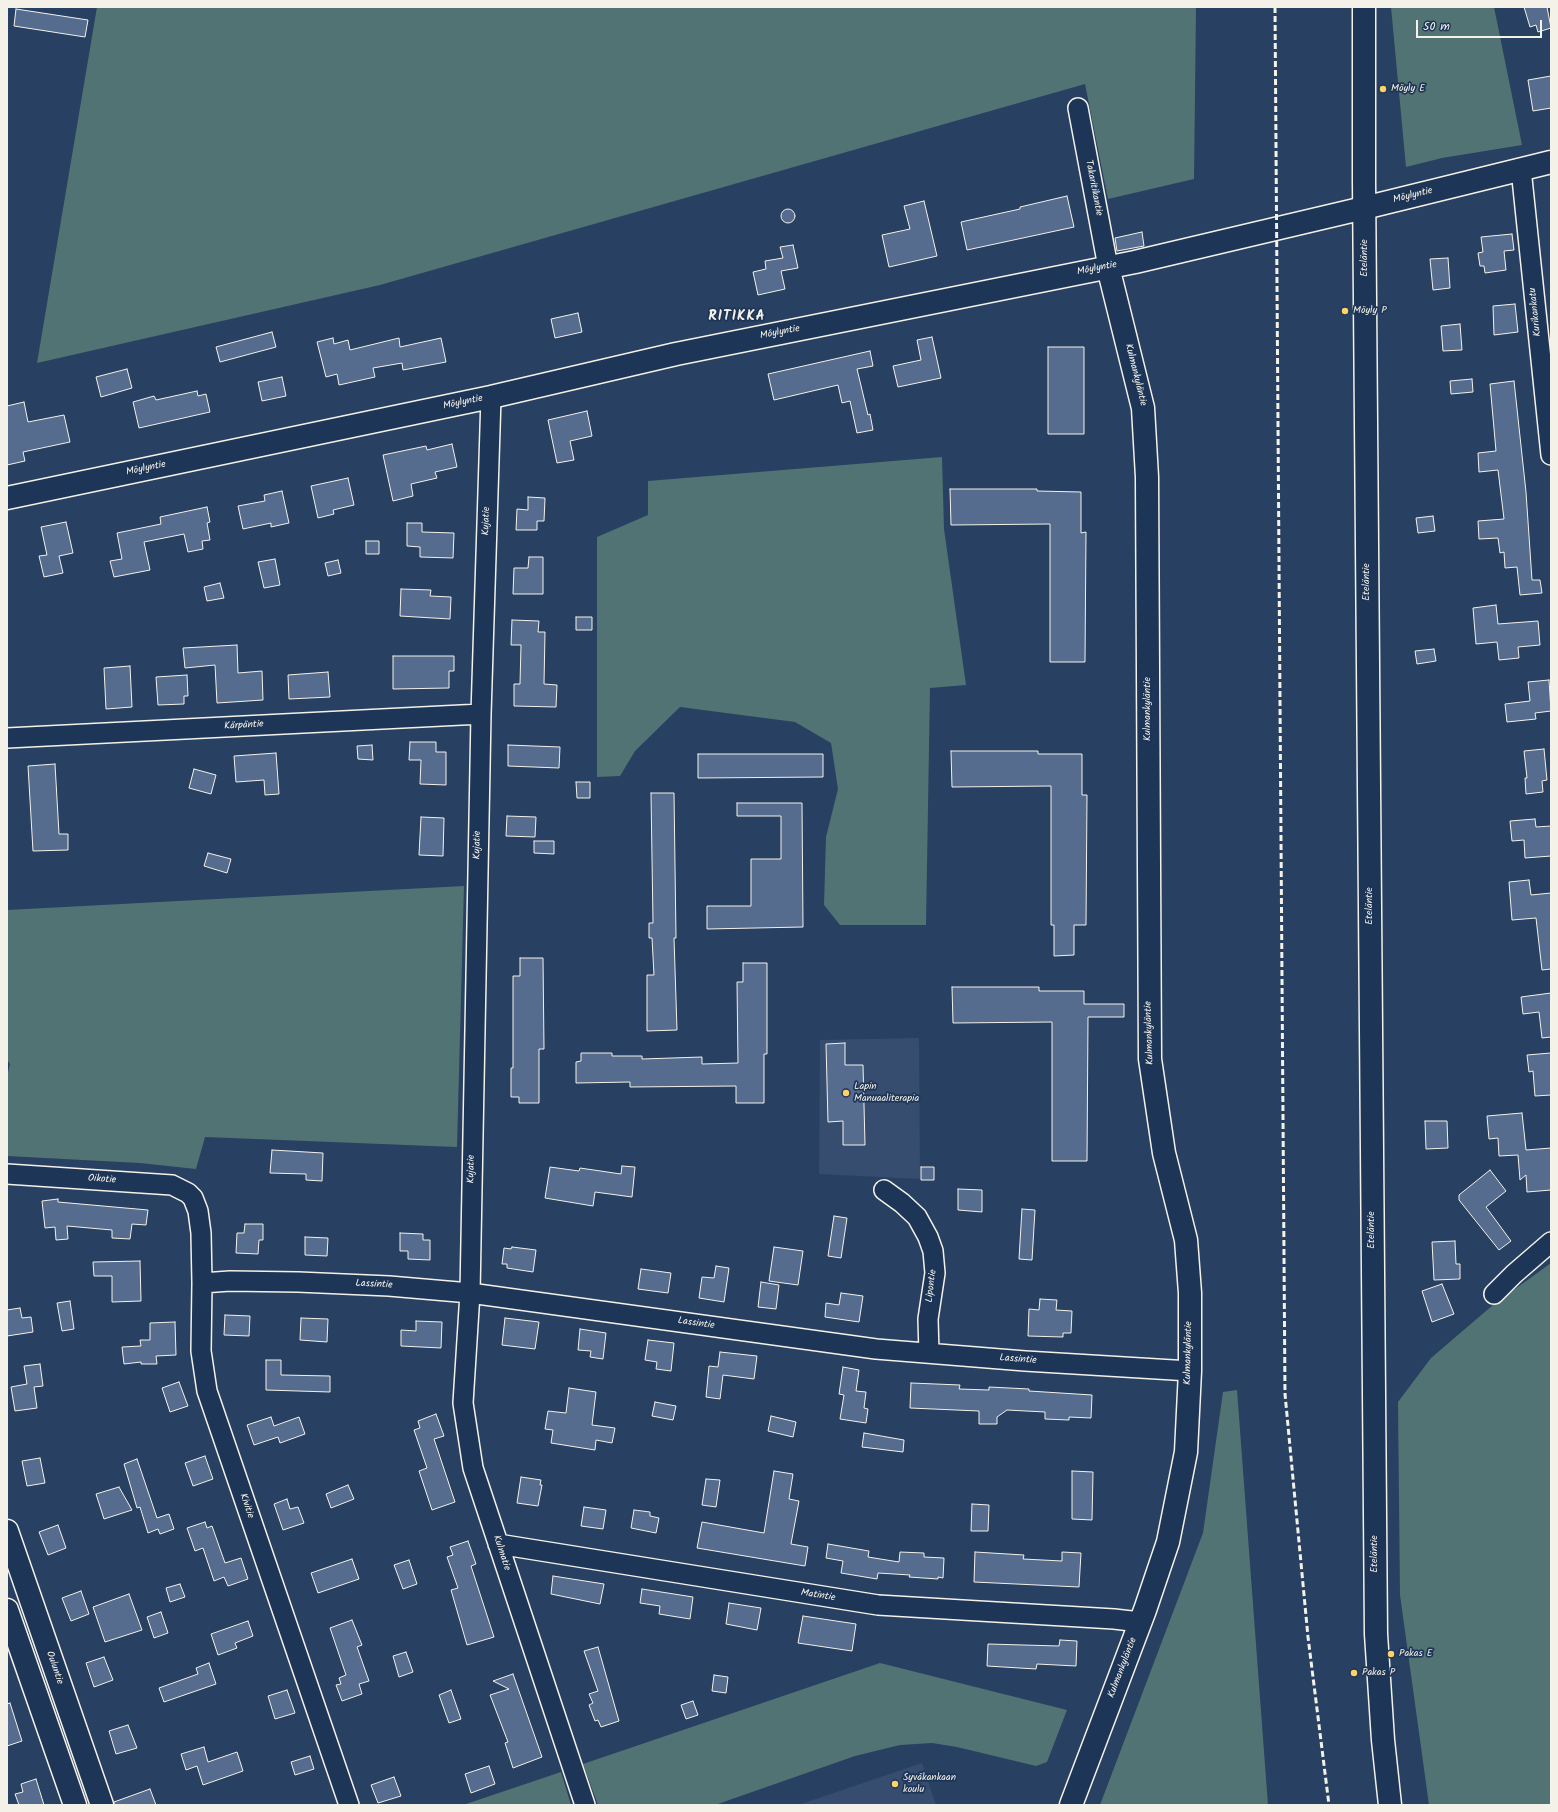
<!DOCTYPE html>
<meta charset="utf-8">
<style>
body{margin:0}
#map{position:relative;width:1558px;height:1812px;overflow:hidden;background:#284062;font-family:Kalam,sans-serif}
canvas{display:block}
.frame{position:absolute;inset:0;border:8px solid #f4f1e8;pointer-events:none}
.scale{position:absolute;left:1416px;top:20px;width:126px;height:18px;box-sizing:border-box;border:2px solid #f4f1e8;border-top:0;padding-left:5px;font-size:12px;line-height:14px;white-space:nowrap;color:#f4f1e8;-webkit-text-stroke:3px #1d3557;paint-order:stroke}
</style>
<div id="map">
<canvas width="1558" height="1812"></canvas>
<div class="frame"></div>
<div class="scale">50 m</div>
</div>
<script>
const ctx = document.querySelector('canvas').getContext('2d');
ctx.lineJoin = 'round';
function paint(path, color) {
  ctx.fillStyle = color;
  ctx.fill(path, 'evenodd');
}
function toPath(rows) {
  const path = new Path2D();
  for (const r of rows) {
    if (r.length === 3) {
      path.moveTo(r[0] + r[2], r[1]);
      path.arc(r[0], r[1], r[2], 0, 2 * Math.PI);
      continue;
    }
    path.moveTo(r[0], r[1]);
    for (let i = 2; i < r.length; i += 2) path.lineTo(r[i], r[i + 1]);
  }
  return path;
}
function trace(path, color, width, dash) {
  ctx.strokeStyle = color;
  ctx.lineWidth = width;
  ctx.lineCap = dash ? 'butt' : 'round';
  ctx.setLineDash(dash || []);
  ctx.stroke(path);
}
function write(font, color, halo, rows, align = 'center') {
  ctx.font = font + ' Kalam,sans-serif';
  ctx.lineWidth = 3.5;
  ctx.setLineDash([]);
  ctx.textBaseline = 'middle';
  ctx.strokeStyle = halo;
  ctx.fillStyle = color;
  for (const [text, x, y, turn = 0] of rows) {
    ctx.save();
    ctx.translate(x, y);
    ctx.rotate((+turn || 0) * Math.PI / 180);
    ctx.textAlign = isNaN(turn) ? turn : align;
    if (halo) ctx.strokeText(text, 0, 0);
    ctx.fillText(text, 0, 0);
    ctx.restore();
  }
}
paint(toPath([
 [919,1038,920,1179,819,1174,820,1040],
 [922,1763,936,1805,798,1805]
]), '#364d70');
paint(toPath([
 [97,7,1196,7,1194,179,1108,199,1085,84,380,285,37,363],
 [1391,7,1494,7,1522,145,1442,158,1406,167],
 [942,457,944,529,966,685,930,688,926,925,840,925,824,905,826,837,838,789,831,743,795,722,680,707,635,751,620,776,597,777,597,537,648,515,648,481],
 [464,886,457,1147,205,1137,196,1169,140,1163,7,1156,7,1077,10,1064,7,1060,7,910],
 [1551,1263,1551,1805,1429,1805,1400,1595,1398,1402,1431,1358,1493,1305],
 [1237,1390,1268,1805,1100,1805,1203,1533,1223,1392],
 [880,1663,1067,1710,1047,1762,1036,1766,957,1747,932,1743,900,1745,855,1756,715,1805,598,1805,583,1764],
 [561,1772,571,1805,463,1805]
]), '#527373');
const building = toPath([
 [1524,7,1547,7,1551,28,1538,32,1536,25,1530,27,1524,7],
 [16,9,88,20,85,37,14,26,16,9],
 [1551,76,1551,108,1533,111,1528,80,1551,76],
 [1067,196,1074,227,967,250,961,222,1020,209,1020,207,1067,196],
 [924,201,937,256,889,267,882,235,910,229,904,206,924,201],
 [788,216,7],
 [1142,232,1144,246,1117,251,1115,238,1142,232],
 [1512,234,1514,250,1504,251,1506,270,1485,273,1484,266,1480,266,1478,253,1483,252,1481,237,1512,234],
 [793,245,798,268,781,271,785,289,758,295,753,272,766,269,765,261,783,258,780,247,793,245],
 [1448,258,1450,288,1433,290,1430,259,1448,258],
 [1515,304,1518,332,1494,335,1493,306,1515,304],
 [578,313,582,332,555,338,551,319,578,313],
 [1460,324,1462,350,1443,351,1441,326,1460,324],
 [272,332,276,347,220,362,216,347,272,332],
 [932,337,941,378,898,387,893,366,921,360,917,340,932,337],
 [333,338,334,344,348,340,350,350,399,338,400,347,441,338,446,362,403,370,402,363,373,368,375,377,339,385,337,374,326,377,317,342,333,338],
 [1048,347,1084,347,1084,434,1048,434,1048,347],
 [870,351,873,366,857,369,868,415,870,414,873,430,857,433,850,401,842,403,838,385,774,400,768,374,870,351],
 [127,369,132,388,101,397,96,377,127,369],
 [282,377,286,396,262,401,258,382,282,377],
 [1472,379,1473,392,1451,394,1450,381,1472,379],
 [1514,381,1526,492,1532,580,1540,580,1542,593,1520,595,1517,567,1505,568,1504,552,1500,553,1498,538,1479,539,1478,521,1504,519,1498,470,1479,472,1478,453,1496,451,1490,384,1514,381],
 [197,391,198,396,206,394,210,412,139,428,133,402,154,396,156,400,197,391],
 [24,402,28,422,64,415,70,442,23,452,25,461,7,465,7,406,24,402],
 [587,411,592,436,570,441,574,460,557,463,548,420,587,411],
 [452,444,457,467,435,472,437,478,411,484,413,496,393,501,383,455,426,446,427,450,452,444],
 [348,478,354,505,333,510,334,514,318,518,311,486,348,478],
 [950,489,1037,489,1037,491,1081,492,1081,533,1086,532,1085,662,1050,662,1050,524,951,525,950,489],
 [282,491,289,523,271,527,271,523,243,529,238,506,265,501,264,495,282,491],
 [528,497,545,498,544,521,537,521,537,530,516,530,517,509,528,510,528,497],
 [207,507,210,522,207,523,210,540,202,541,203,549,188,552,184,534,144,542,150,570,114,577,110,561,122,559,117,533,161,524,160,517,207,507],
 [1433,516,1435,531,1418,533,1416,518,1433,516],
 [66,522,73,553,59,556,63,573,44,577,39,556,47,555,41,527,66,522],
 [407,523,422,523,422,532,454,533,453,558,420,557,420,547,407,546,407,523],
 [366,541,379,541,379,554,366,554,366,541],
 [529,557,543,557,543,594,513,594,514,568,528,568,529,557],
 [275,559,280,585,264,588,258,562,275,559],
 [338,560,341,573,328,576,325,563,338,560],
 [220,583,224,598,207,601,204,587,220,583],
 [401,589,431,590,430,596,451,597,450,619,400,616,401,589],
 [1496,605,1498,624,1538,621,1540,645,1518,647,1519,658,1499,660,1497,642,1476,644,1473,608,1496,605],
 [576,617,592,617,592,630,576,630,576,617],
 [512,620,539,621,538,632,545,632,544,684,557,685,556,707,514,706,514,684,520,684,521,645,511,645,512,620],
 [237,645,238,673,262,671,263,700,217,703,215,665,185,668,183,648,237,645],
 [1434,649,1436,661,1417,664,1415,651,1434,649],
 [393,656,454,656,454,671,449,671,449,688,393,689,393,656],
 [130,666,132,707,106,709,104,668,130,666],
 [328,672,330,697,289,699,288,675,328,672],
 [187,675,188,696,184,696,184,704,158,705,156,677,187,675],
 [1549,680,1551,711,1535,713,1536,719,1507,722,1505,704,1530,701,1528,682,1549,680],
 [410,742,436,742,436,752,446,752,446,785,420,784,421,760,409,760,410,742],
 [372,745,373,760,358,759,357,746,372,745],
 [508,745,560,747,559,768,508,766,508,745],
 [1544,749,1547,780,1542,781,1543,792,1526,794,1525,778,1527,778,1524,751,1544,749],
 [951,751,1038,751,1038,754,1082,754,1082,795,1087,795,1086,925,1074,925,1074,955,1054,956,1054,925,1051,925,1051,786,952,787,951,751],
 [276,753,279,794,265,795,264,780,236,782,234,756,276,753],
 [698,754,823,754,823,777,698,778,698,754],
 [55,764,59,834,68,834,68,850,33,851,28,766,55,764],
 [194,769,216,775,211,794,189,788,194,769],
 [576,782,590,782,590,798,577,798,576,782],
 [651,793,674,793,676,938,674,938,677,1030,647,1031,647,975,654,975,652,938,649,938,649,923,653,923,651,793],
 [737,803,802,803,803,927,707,929,707,906,751,906,751,859,781,859,781,816,737,816,737,803],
 [507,816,536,817,535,837,506,836,507,816],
 [421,817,444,818,443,856,419,855,421,817],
 [1535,819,1536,827,1551,826,1551,856,1525,858,1524,840,1512,841,1510,821,1535,819],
 [534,841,554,841,554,854,534,853,534,841],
 [208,853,231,859,227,873,204,866,208,853],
 [1529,880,1531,895,1551,893,1551,969,1542,970,1536,918,1512,920,1509,882,1529,880],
 [520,958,543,958,544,1049,539,1049,539,1103,519,1103,519,1097,511,1097,511,1068,513,1068,513,976,520,976,520,958],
 [743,963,767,963,767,1054,764,1054,764,1103,736,1103,736,1086,630,1087,630,1082,576,1083,576,1062,581,1061,581,1053,612,1053,612,1056,642,1056,642,1059,702,1057,702,1064,738,1063,737,982,743,982,743,963],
 [952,987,1039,987,1039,991,1084,991,1084,1004,1124,1004,1124,1017,1088,1017,1087,1161,1052,1161,1052,1022,953,1023,952,987],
 [1551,993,1551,1037,1542,1038,1539,1012,1523,1014,1521,997,1551,993],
 [845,1043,845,1065,863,1065,865,1145,843,1145,843,1121,828,1122,826,1044,845,1043],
 [1551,1053,1551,1095,1535,1096,1533,1071,1529,1072,1527,1055,1551,1053],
 [1522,1113,1526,1150,1551,1148,1551,1190,1527,1192,1526,1175,1520,1180,1518,1155,1499,1156,1498,1138,1489,1139,1487,1116,1522,1113],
 [1425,1121,1447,1121,1448,1148,1426,1149,1425,1121],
 [272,1150,323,1153,322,1181,306,1180,306,1174,270,1173,272,1150],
 [622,1166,635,1167,632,1197,595,1192,593,1206,545,1198,550,1167,579,1171,580,1168,621,1174,622,1166],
 [921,1167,934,1167,934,1180,921,1180,921,1167],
 [1490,1170,1506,1191,1486,1207,1511,1241,1499,1250,1459,1200,1459,1195,1490,1170],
 [958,1189,982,1190,982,1212,958,1210,958,1189],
 [58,1199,58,1202,148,1210,146,1225,132,1224,130,1239,112,1238,112,1230,67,1226,68,1239,56,1240,55,1227,45,1228,42,1201,58,1199],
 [1022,1209,1035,1210,1032,1260,1019,1259,1022,1209],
 [834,1216,847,1218,841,1258,828,1256,834,1216],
 [245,1224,263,1224,263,1240,259,1240,258,1254,236,1253,237,1233,244,1233,245,1224],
 [400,1233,423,1234,423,1240,430,1240,430,1260,408,1259,408,1251,400,1251,400,1233],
 [305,1237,328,1238,327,1256,305,1255,305,1237],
 [1455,1241,1456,1264,1460,1264,1460,1279,1434,1280,1432,1242,1455,1241],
 [512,1247,536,1250,533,1272,507,1268,507,1264,502,1264,504,1248,511,1249,512,1247],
 [774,1247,803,1251,798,1285,769,1281,774,1247],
 [140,1261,141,1301,112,1302,112,1276,94,1276,93,1262,140,1261],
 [716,1266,729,1268,724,1302,699,1298,702,1277,714,1278,716,1266],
 [641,1269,671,1273,668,1293,638,1289,641,1269],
 [761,1282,779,1285,776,1309,758,1307,761,1282],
 [1442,1284,1454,1314,1432,1322,1422,1291,1442,1284],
 [841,1293,863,1296,859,1322,825,1317,826,1303,839,1305,841,1293],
 [1040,1299,1057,1300,1056,1310,1072,1311,1071,1333,1063,1333,1063,1337,1028,1336,1029,1309,1039,1310,1040,1299],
 [70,1301,74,1329,62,1331,57,1303,70,1301],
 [20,1308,22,1318,31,1317,33,1332,7,1336,7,1310,20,1308],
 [225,1315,250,1316,249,1336,224,1335,225,1315],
 [301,1318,328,1319,327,1342,300,1340,301,1318],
 [505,1318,539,1322,535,1349,502,1345,505,1318],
 [416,1321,442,1322,441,1348,401,1346,401,1330,416,1331,416,1321],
 [175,1322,176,1355,156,1356,157,1364,141,1364,141,1362,124,1364,122,1347,141,1346,140,1340,150,1340,150,1323,175,1322],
 [580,1329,606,1333,603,1359,590,1357,591,1351,578,1350,580,1329],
 [648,1340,674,1343,671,1371,656,1369,657,1362,645,1360,648,1340],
 [720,1352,757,1356,754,1379,723,1375,720,1399,706,1397,709,1366,718,1367,720,1352],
 [266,1360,281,1360,281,1375,330,1376,330,1392,266,1390,266,1360],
 [40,1364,43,1386,34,1387,37,1408,15,1411,11,1387,27,1384,24,1366,40,1364],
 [843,1367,859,1370,856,1391,866,1392,864,1408,868,1409,866,1423,840,1419,844,1395,839,1394,843,1367],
 [179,1382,188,1406,170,1412,162,1388,179,1382],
 [911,1383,960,1385,959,1389,989,1390,989,1387,1029,1389,1029,1391,1092,1395,1091,1418,1069,1417,1069,1420,1045,1419,1045,1412,1007,1410,997,1417,997,1424,979,1424,979,1411,910,1408,911,1383],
 [569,1388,596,1392,592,1425,615,1428,612,1443,596,1440,595,1450,551,1443,553,1430,545,1429,548,1411,566,1413,569,1388],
 [655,1402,676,1406,673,1420,652,1416,655,1402],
 [436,1414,444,1436,434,1439,455,1502,432,1510,419,1471,427,1468,414,1430,420,1428,418,1421,436,1414],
 [771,1416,796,1422,793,1437,768,1431,771,1416],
 [271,1417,274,1426,299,1417,305,1434,280,1443,278,1437,254,1445,247,1425,271,1417],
 [864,1433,904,1440,903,1452,862,1447,864,1433],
 [205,1456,213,1479,193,1486,185,1463,205,1456],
 [40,1458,45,1483,27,1486,22,1461,40,1458],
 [137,1459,157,1518,169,1514,174,1529,160,1534,158,1529,148,1533,140,1507,137,1508,124,1464,137,1459],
 [774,1471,793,1474,789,1499,799,1501,791,1544,808,1547,805,1566,697,1548,702,1522,764,1533,774,1471],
 [1072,1471,1093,1472,1092,1520,1072,1519,1072,1471],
 [521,1477,541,1480,540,1485,542,1485,538,1506,517,1503,521,1477],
 [706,1479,720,1480,716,1507,702,1505,706,1479],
 [348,1485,354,1499,331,1508,326,1494,348,1485],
 [119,1487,132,1510,104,1519,96,1494,119,1487],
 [287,1499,290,1509,298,1507,304,1523,283,1530,274,1504,287,1499],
 [972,1504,989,1505,988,1531,971,1531,972,1504],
 [584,1507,606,1510,603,1529,581,1526,584,1507],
 [634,1510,650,1512,650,1516,659,1518,656,1533,631,1528,634,1510],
 [205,1522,207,1528,212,1526,225,1563,241,1558,248,1579,228,1586,224,1577,214,1581,203,1548,195,1551,187,1528,205,1522],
 [58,1525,66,1548,48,1555,39,1532,58,1525],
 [468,1541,476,1564,471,1566,494,1637,467,1645,451,1590,458,1588,447,1557,453,1555,450,1547,468,1541],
 [828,1544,869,1551,868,1557,899,1562,900,1552,924,1553,924,1557,944,1558,943,1578,938,1577,938,1579,909,1577,910,1575,878,1573,877,1579,841,1573,843,1561,826,1558,828,1544],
 [975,1552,1024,1555,1023,1559,1062,1561,1062,1552,1081,1553,1079,1587,974,1582,975,1552],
 [352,1559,359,1579,318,1593,311,1573,352,1559],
 [409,1560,417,1584,403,1589,394,1565,409,1560],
 [553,1576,604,1584,600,1604,551,1594,553,1576],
 [180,1584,185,1597,170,1602,166,1588,180,1584],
 [642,1589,693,1597,690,1619,659,1614,660,1606,640,1603,642,1589],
 [81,1591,89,1614,71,1621,62,1598,81,1591],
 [129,1594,142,1630,105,1642,93,1607,129,1594],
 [729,1603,761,1608,757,1630,726,1624,729,1603],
 [161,1612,168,1633,154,1638,147,1617,161,1612],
 [803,1616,856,1624,852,1651,798,1643,803,1616],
 [352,1620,362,1645,357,1647,369,1681,359,1684,362,1694,342,1701,336,1685,341,1684,339,1678,346,1675,330,1628,352,1620],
 [248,1621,253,1636,235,1643,237,1648,218,1655,211,1634,248,1621],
 [1060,1640,1077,1641,1076,1666,1037,1664,1036,1669,987,1666,988,1644,1059,1646,1060,1640],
 [598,1647,619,1721,601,1727,598,1720,595,1721,589,1705,593,1703,589,1694,598,1691,584,1651,598,1647],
 [406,1652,413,1672,399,1677,393,1656,406,1652],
 [104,1657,113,1680,94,1687,86,1663,104,1657],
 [209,1663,216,1684,164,1702,159,1688,198,1674,196,1668,209,1663],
 [513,1674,542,1757,513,1768,505,1743,508,1742,490,1695,509,1689,493,1681,513,1674],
 [714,1675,728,1677,726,1693,712,1691,714,1675],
 [287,1690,295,1713,275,1719,268,1696,287,1690],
 [451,1690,461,1719,449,1723,439,1695,451,1690],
 [693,1701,698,1715,686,1719,681,1705,693,1701],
 [10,1703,22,1741,7,1746,7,1704,10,1703],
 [128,1725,137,1748,116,1754,109,1731,128,1725],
 [204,1747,208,1762,237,1752,243,1771,203,1785,197,1766,186,1770,181,1754,204,1747],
 [310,1756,314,1769,295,1775,291,1762,310,1756],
 [489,1766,495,1784,471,1793,465,1774,489,1766],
 [394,1777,401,1796,378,1803,371,1785,394,1777],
 [36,1779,44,1805,19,1805,15,1794,23,1792,21,1784,36,1779],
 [150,1789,156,1805,114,1805,114,1802,150,1789]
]);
paint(building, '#556c8f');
trace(building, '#f4f1e8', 1);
const minor = toPath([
 [1078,108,1108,267],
 [1521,169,1551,455],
 [491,397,481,714,470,1293,463,1403,473,1468,585,1805],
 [7,738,481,714],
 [7,1174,172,1185,188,1193,193,1198,198,1211,201,1233,202,1283,201,1351,207,1391,349,1805],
 [884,1190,902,1203,917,1217,928,1237,933,1251,935,1273,928,1319,929,1353],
 [202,1283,230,1281,298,1282,389,1286,470,1293,876,1349,1025,1361,1190,1371],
 [1494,1294,1514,1274,1551,1242],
 [498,1544,878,1605,1114,1619,1140,1622]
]);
const tertiary = toPath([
 [7,498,491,397,676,354,1135,262,1364,208,1551,162],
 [1071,1805,1145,1610,1168,1542,1186,1452,1190,1371,1190,1293,1186,1240,1164,1153,1150,1059,1147,477,1143,408,1108,267]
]);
const secondary = toPath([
 [1364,7,1364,181,1376,1634,1383,1740,1390,1805],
 [7,1531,102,1805],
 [7,1610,75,1805]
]);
trace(minor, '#f4f1e8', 22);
trace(tertiary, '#f4f1e8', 25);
trace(secondary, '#f4f1e8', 25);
trace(minor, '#1d3557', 19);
trace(tertiary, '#1d3557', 22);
trace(secondary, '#1d3557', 22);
trace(toPath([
 [1275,7,1285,1394,1308,1637,1329,1805]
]), '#f4f1e8', 3, [6, 3]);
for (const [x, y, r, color] of [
 [1383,89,4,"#ffd166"],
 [1345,311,4,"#ffd166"],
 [846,1093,4,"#ffd166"],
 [1391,1654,4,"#ffd166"],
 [1354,1673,4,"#ffd166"],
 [895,1784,4,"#ffd166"]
]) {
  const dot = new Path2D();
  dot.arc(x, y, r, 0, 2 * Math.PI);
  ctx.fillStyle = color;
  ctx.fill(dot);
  trace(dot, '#1d3557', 1.5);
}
write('10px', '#f4f1e8', '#1d3557', [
 ["Möyly E",1391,89],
 ["Möyly P",1353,311],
 ["Lapin",854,1087],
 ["Manuaaliterapia",854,1099],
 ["Pakas E",1399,1654],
 ["Pakas P",1362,1673],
 ["Syväkankaan",903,1778],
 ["koulu",903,1790]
], 'left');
write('10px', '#f4f1e8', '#1d3557', [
 ["Takaritikantie",1093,188,79],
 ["Möylyntie",1413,196,-14],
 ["Eteläntie",1365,258,-90],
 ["Möylyntie",1097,269,-11],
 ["Kurikankatu",1536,312,-96],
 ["Möylyntie",780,333,-11],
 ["Kulmankyläntie",1135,375,76],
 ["Möylyntie",463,403,-12],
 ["Möylyntie",146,469,-12],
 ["Kujatie",487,521,-88],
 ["Eteläntie",1367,582,-90],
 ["Kulmankyläntie",1148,709,-90],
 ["Kärpäntie",244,726,-3],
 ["Kujatie",478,845,-89],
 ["Eteläntie",1370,906,-90],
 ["Kulmankyläntie",1150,1033,-92],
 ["Kujatie",472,1169,-89],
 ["Oikotie",102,1180,4],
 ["Eteläntie",1372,1230,-90],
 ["Lassintie",374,1285,3],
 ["Lipontie",932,1286,-83],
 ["Lassintie",696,1324,8],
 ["Kulmankyläntie",1189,1353,-89],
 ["Lassintie",1018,1360,4],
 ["Kivitie",246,1506,71],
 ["Kulmatie",501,1553,72],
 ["Eteläntie",1375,1554,-90],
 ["Matintie",818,1596,9],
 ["Ouluntie",54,1668,71],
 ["Kulmankyläntie",1123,1668,-69]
]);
ctx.letterSpacing = '1px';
write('bold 14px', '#f4f1e8', '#1d3557', [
 ["RITIKKA",737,318]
]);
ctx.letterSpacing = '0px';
</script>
